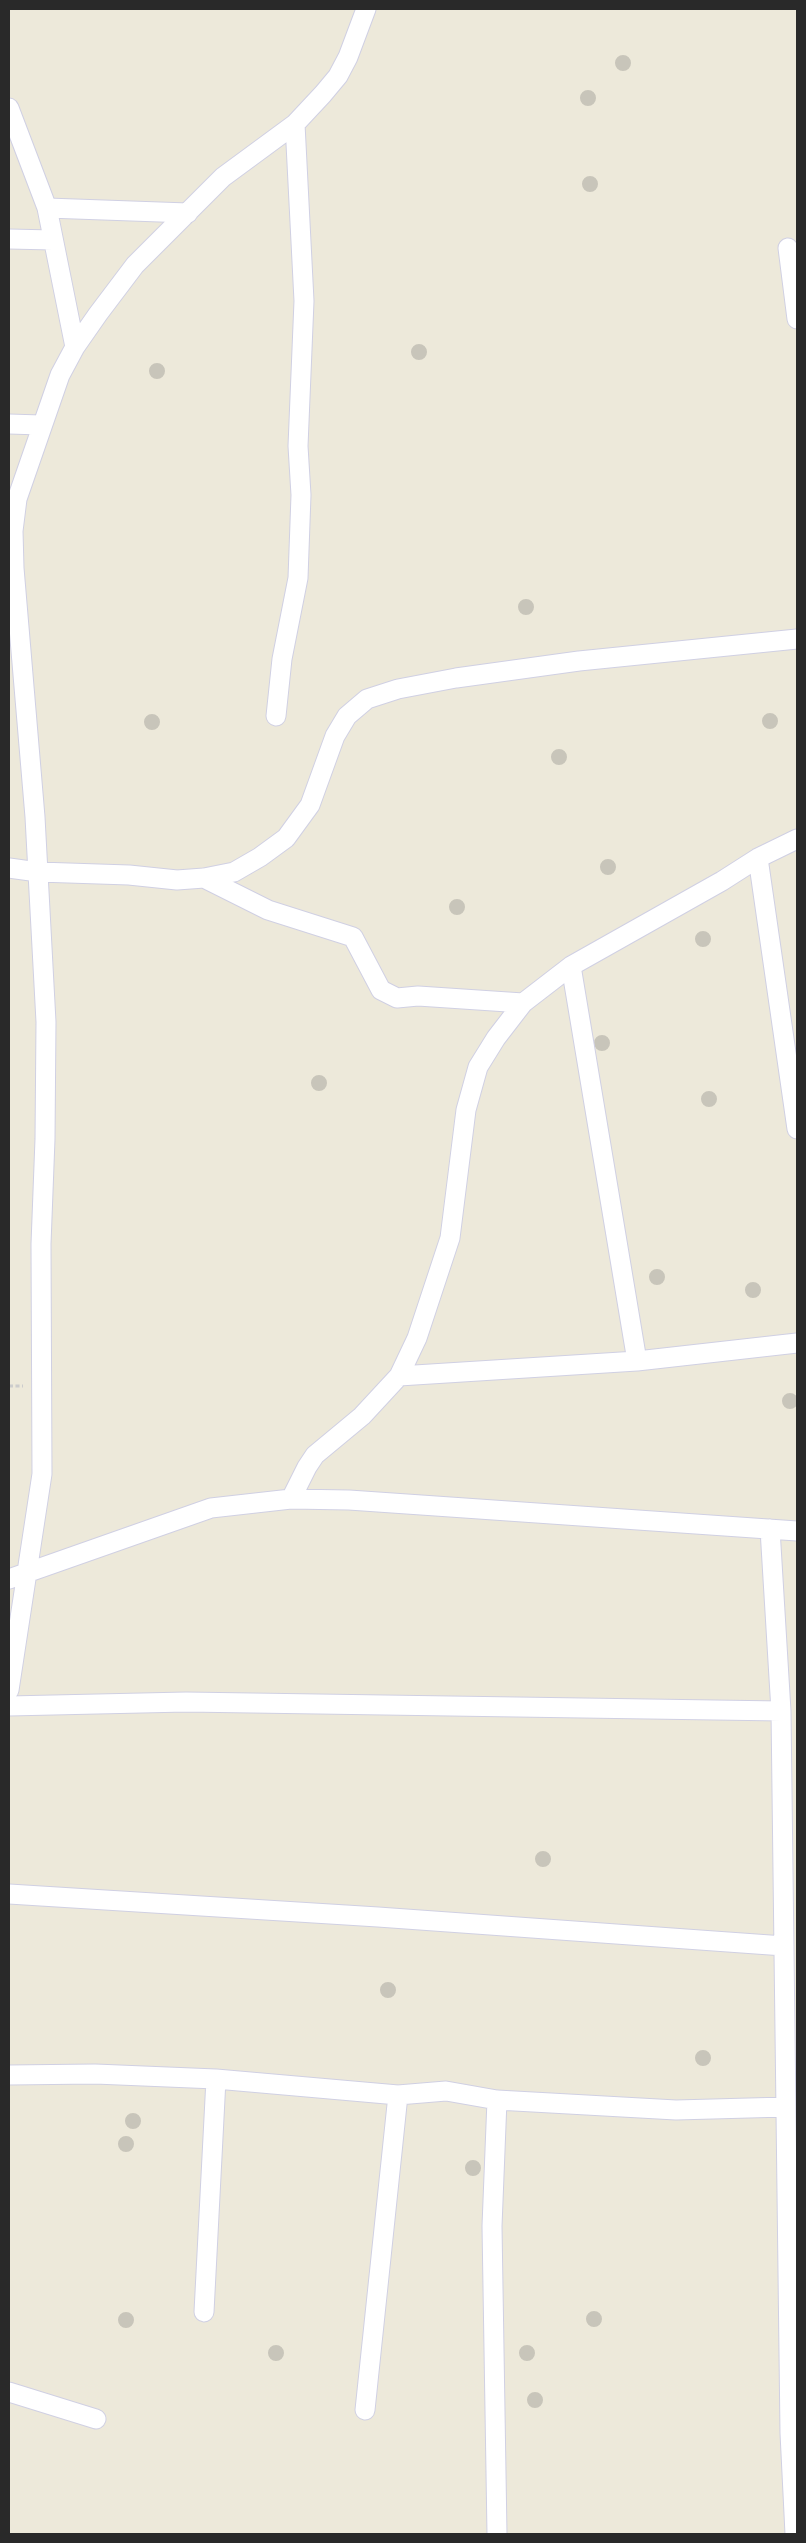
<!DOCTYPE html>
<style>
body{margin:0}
#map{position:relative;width:806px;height:2543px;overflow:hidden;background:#ede9da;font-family:Quicksand,sans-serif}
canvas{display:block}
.frame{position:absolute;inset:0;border:10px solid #292929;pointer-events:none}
</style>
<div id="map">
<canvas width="806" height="2543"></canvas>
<div class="frame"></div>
</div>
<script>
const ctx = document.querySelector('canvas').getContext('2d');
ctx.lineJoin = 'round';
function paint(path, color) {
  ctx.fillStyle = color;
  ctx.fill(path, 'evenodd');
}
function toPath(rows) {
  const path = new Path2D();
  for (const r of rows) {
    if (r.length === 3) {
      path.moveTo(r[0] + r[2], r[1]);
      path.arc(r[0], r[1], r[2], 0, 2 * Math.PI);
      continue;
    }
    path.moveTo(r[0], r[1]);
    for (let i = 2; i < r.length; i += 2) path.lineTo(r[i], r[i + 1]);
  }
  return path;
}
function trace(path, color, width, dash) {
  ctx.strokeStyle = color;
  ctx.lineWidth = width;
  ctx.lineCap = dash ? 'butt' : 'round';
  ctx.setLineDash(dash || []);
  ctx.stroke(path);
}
paint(toPath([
 [623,63,8],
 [588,98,8],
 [590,184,8],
 [419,352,8],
 [157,371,8],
 [526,607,8],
 [770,721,8],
 [152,722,8],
 [559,757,8],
 [608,867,8],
 [457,907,8],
 [703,939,8],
 [602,1043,8],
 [319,1083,8],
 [709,1099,8],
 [657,1277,8],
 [753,1290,8],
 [790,1401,8],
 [543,1859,8],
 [388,1990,8],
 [703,2058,8],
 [133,2121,8],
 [126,2144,8],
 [473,2168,8],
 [594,2319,8],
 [126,2320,8],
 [527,2353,8],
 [276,2353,8],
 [535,2400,8]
]), '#c8c5ba');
const minor = toPath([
 [9,108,47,208,75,347],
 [47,208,188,213],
 [9,239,53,240],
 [788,248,797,319],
 [9,424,41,425],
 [276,716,282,659,298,578,301,495,298,446,304,301,295,124],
 [758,858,797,1129],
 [9,868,38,872,129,875,177,880,204,878,234,872,260,857,286,838,310,805,335,736,347,716,367,699,398,689,456,678,579,661,797,639],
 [204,878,268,910,353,937,381,990,397,998,418,996,523,1003],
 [571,966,637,1361],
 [399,1376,637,1361,797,1343],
 [291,1499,307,1467,315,1455,362,1416,399,1376,417,1338,450,1238,466,1110,478,1067,496,1038,523,1003,571,966,722,881,758,858,797,839],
 [770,1529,781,1711,790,2433,795,2534],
 [9,1579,211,1508,291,1499,349,1500,797,1531],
 [9,1690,42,1474,41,1244,45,1139,46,1022,35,817,14,568,13,531,17,499,60,375,75,347,98,314,135,265,223,177,295,124,323,94,338,76,348,57,366,9],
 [9,1706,186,1702,781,1711],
 [9,1894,378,1917,784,1946],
 [9,2075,95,2074,216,2079,398,2095,446,2091,497,2100,676,2110,786,2107],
 [497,2100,492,2226,497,2534],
 [204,2312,216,2079],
 [9,2392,96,2419],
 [365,2410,398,2095]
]);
trace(minor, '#d0d0e3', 21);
trace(toPath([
 [9,1386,23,1386]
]), '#ccc', 3, [4, 2.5]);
trace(minor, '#fff', 19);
</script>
